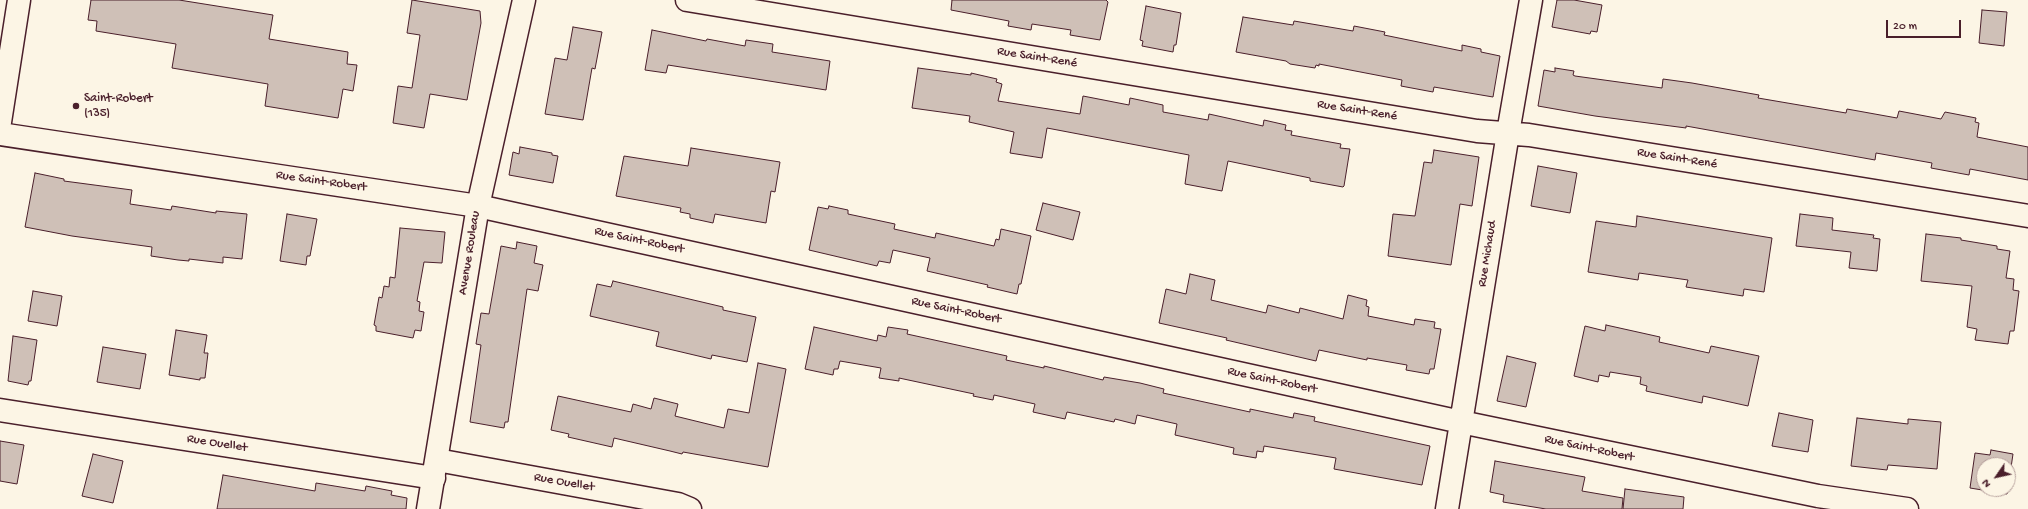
<!DOCTYPE html>
<meta charset="utf-8">
<style>
body{margin:0}
#map{position:relative;width:2028px;height:509px;overflow:hidden;background:#fcf5e5;font-family:"Gochi Hand",sans-serif}
canvas{display:block}
.north{position:absolute;left:1976px;top:457px;width:40px;height:40px;box-sizing:border-box;background:#fcf5e5;border:1px solid #b59f9b;border-radius:50%;rotate:236deg;font-size:11px;font-weight:700;line-height:16px;text-align:center;color:#4a1f2b}
.north::after{content:'';display:block;margin:auto;width:14px;height:18px;background:#4a1f2b;clip-path:polygon(50% 0,100% 100%,50% 72%,0 100%)}
.scale{position:absolute;left:1886px;top:20px;width:75px;height:18px;box-sizing:border-box;border:2px solid #4a1f2b;border-top:0;padding-left:5px;font-size:12px;line-height:14px;white-space:nowrap;color:#4a1f2b;-webkit-text-stroke:3px #fcf5e5;paint-order:stroke}
</style>
<div id="map">
<canvas width="2028" height="509"></canvas>
<div class="north">N</div>
<div class="scale">20 m</div>
</div>
<script>
const ctx = document.querySelector('canvas').getContext('2d');
ctx.lineJoin = 'round';
function paint(path, color) {
  ctx.fillStyle = color;
  ctx.fill(path, 'evenodd');
}
function toPath(rows) {
  const path = new Path2D();
  for (const r of rows) {
    path.moveTo(r[0], r[1]);
    for (let i = 2; i < r.length; i += 2) path.lineTo(r[i], r[i + 1]);
  }
  return path;
}
function trace(path, color, width, dash) {
  ctx.strokeStyle = color;
  ctx.lineWidth = width;
  ctx.lineCap = dash ? 'butt' : 'round';
  ctx.setLineDash(dash || []);
  ctx.stroke(path);
}
function write(font, color, halo, rows, align = 'center') {
  ctx.font = font + ' "Gochi Hand",sans-serif';
  ctx.lineWidth = 3.5;
  ctx.setLineDash([]);
  ctx.textBaseline = 'middle';
  ctx.strokeStyle = halo;
  ctx.fillStyle = color;
  for (const [text, x, y, turn = 0] of rows) {
    ctx.save();
    ctx.translate(x, y);
    ctx.rotate((+turn || 0) * Math.PI / 180);
    ctx.textAlign = isNaN(turn) ? turn : align;
    if (halo) ctx.strokeText(text, 0, 0);
    ctx.fillText(text, 0, 0);
    ctx.restore();
  }
}
const building = toPath([
 [91,0,179,0,273,15,269,39,348,52,347,64,357,65,353,91,343,89,338,118,265,106,268,84,172,68,176,44,96,31,97,21,88,20,91,0],
 [412,0,480,11,481,23,467,100,430,94,424,128,393,123,398,86,412,88,420,35,407,33,412,0],
 [952,0,1106,0,1108,2,1100,40,1070,35,1071,30,1032,24,1031,30,1008,26,1009,21,951,10,952,0],
 [1557,0,1574,0,1602,5,1597,32,1591,31,1590,34,1552,27,1557,0],
 [1146,6,1181,13,1176,45,1174,45,1173,52,1142,46,1143,41,1140,40,1146,6],
 [1982,10,2007,12,2004,46,1979,43,1982,10],
 [1243,17,1293,25,1294,21,1353,31,1354,26,1385,32,1384,35,1462,51,1462,45,1481,49,1481,52,1500,56,1493,97,1434,87,1433,92,1401,86,1402,80,1319,64,1319,66,1316,65,1315,68,1290,64,1286,61,1236,52,1243,17],
 [573,27,602,32,595,69,592,68,583,120,545,114,555,58,567,60,573,27],
 [652,30,706,41,707,39,745,46,746,40,773,44,772,52,830,61,826,90,668,65,666,73,645,70,652,30],
 [918,68,971,75,971,73,997,79,996,82,1002,84,998,101,1080,114,1083,96,1129,105,1130,98,1163,105,1163,112,1208,120,1209,114,1263,126,1264,120,1286,125,1285,130,1292,131,1291,135,1341,144,1340,148,1350,149,1344,186,1343,187,1310,181,1310,178,1228,161,1222,191,1185,184,1189,155,1047,128,1042,158,1010,153,1014,132,969,122,970,116,912,108,918,68],
 [1555,68,1574,71,1573,75,1575,76,1662,88,1663,79,1692,83,1759,95,1758,98,1846,113,1847,109,1897,118,1899,111,1941,119,1945,112,1976,118,1975,122,1979,123,1977,137,2028,147,2028,180,1970,169,1969,175,1931,168,1932,163,1876,153,1875,160,1686,126,1686,128,1595,116,1538,106,1544,70,1555,72,1555,68],
 [520,147,552,153,552,155,558,156,553,183,509,175,513,152,519,154,520,147],
 [691,148,780,162,775,192,771,191,766,223,715,214,713,223,690,218,690,214,680,212,681,208,616,196,624,156,688,166,691,148],
 [1434,150,1479,157,1472,206,1460,204,1451,265,1388,256,1393,214,1415,216,1424,162,1432,163,1434,150],
 [1538,166,1577,173,1570,213,1531,206,1538,166],
 [35,173,64,179,64,181,132,190,130,204,171,210,172,206,216,213,216,211,247,214,242,259,223,257,223,263,189,259,189,261,178,260,151,256,152,247,72,236,25,227,35,173],
 [1043,203,1080,212,1073,240,1036,230,1043,203],
 [829,206,848,210,848,214,895,224,894,229,935,238,936,233,994,246,996,239,999,240,1001,229,1031,236,1021,284,1019,284,1017,294,987,287,988,285,927,271,930,258,893,250,890,263,879,261,877,266,809,250,818,207,828,209,829,206],
 [287,214,317,219,310,256,307,256,306,265,280,261,287,214],
 [1800,214,1833,218,1832,230,1874,235,1873,238,1880,239,1877,271,1849,268,1851,252,1796,246,1800,214],
 [1637,216,1772,238,1764,292,1744,289,1743,296,1686,287,1688,280,1639,273,1638,280,1588,272,1596,221,1636,227,1637,216],
 [400,228,445,232,442,263,424,262,417,301,420,302,419,311,424,312,421,331,415,330,413,338,376,331,376,326,374,325,379,297,382,298,384,286,389,287,390,277,395,278,400,228],
 [1926,234,1961,238,1961,240,1997,246,1997,249,2010,251,2006,278,2014,279,2013,290,2019,291,2014,331,2010,331,2008,344,1975,340,1977,329,1967,327,1972,286,1921,281,1926,234],
 [517,242,537,246,534,263,543,265,538,291,527,289,508,422,505,422,504,428,470,422,481,345,476,344,481,313,489,314,501,246,516,249,517,242],
 [1190,274,1215,280,1211,300,1266,313,1268,305,1299,313,1300,308,1343,319,1348,295,1367,300,1366,306,1369,307,1368,316,1414,325,1415,319,1435,322,1434,328,1441,329,1434,369,1430,369,1429,374,1406,370,1407,365,1367,358,1367,360,1319,350,1316,361,1226,340,1227,338,1159,323,1166,289,1186,294,1190,274],
 [613,281,723,307,723,310,756,317,747,362,712,355,711,359,656,346,659,332,590,316,597,284,611,287,613,281],
 [33,291,62,296,57,326,28,321,33,291],
 [1606,325,1660,337,1659,342,1709,353,1711,346,1759,356,1748,406,1703,396,1702,403,1646,391,1647,386,1640,384,1641,377,1610,372,1609,377,1599,375,1598,382,1574,376,1585,326,1605,331,1606,325],
 [814,327,877,341,878,335,886,337,888,327,908,330,907,334,1007,356,1006,360,1044,368,1044,366,1103,380,1104,377,1140,383,1164,389,1163,393,1250,412,1250,409,1293,418,1294,413,1315,417,1314,421,1430,446,1422,485,1334,469,1336,458,1264,446,1263,452,1257,451,1256,458,1233,454,1234,448,1175,435,1177,424,1137,415,1135,424,1115,419,1114,422,1067,412,1065,419,1033,412,1035,404,994,395,993,400,973,396,974,394,899,378,899,381,879,378,881,368,840,361,838,369,834,369,833,375,805,369,814,327],
 [176,330,207,335,204,353,208,353,205,378,200,378,200,380,169,375,176,330],
 [13,336,37,340,31,381,29,381,28,385,8,381,13,336],
 [103,347,146,354,140,389,97,382,103,347],
 [1507,356,1536,363,1526,407,1497,401,1507,356],
 [758,363,786,369,768,467,683,452,682,454,670,451,614,438,612,447,568,437,569,434,551,430,558,396,631,412,633,404,651,409,654,398,678,404,675,416,724,428,728,409,749,413,758,363],
 [1779,413,1813,420,1808,452,1772,446,1779,413],
 [1857,418,1908,424,1908,419,1941,422,1937,469,1888,465,1887,470,1851,466,1857,418],
 [0,441,24,445,17,484,0,481,0,441],
 [1991,450,2013,454,2008,488,2008,465,1984,465,1984,489,2008,489,2007,494,1970,488,1975,453,1990,455,1991,450],
 [93,454,123,461,113,503,82,496,93,454],
 [1495,461,1585,477,1582,491,1623,498,1622,509,1546,509,1503,502,1504,495,1490,492,1495,461],
 [223,475,315,491,316,483,365,491,366,486,392,491,391,495,407,498,406,509,217,509,223,475],
 [1625,489,1684,497,1683,509,1623,509,1625,489]
]);
paint(building, '#cfc0b7');
trace(building, '#4a1f2b', 1);
const street = toPath([
 [687,0,1477,131,1529,135,2028,216],
 [0,134,478,206,1461,422,1818,496,1907,509],
 [0,410,434,478],
 [437,460,678,504,690,509],
 [1447,509,1508,133,1531,0]
]);
const secondary = toPath([
 [0,122,19,0],
 [428,509,478,206,524,0]
]);
trace(street, '#4a1f2b', 25);
trace(secondary, '#4a1f2b', 25);
trace(street, '#fcf5e5', 22);
trace(secondary, '#fcf5e5', 22);
for (const [x, y, r, color] of [
 [76,106,4,"#4a1f2b"]
]) {
  const dot = new Path2D();
  dot.arc(x, y, r, 0, 2 * Math.PI);
  ctx.fillStyle = color;
  ctx.fill(dot);
  trace(dot, '#fcf5e5', 1.5);
}
write('13px', '#4a1f2b', '#fcf5e5', [
 ["Rue Saint-René",1037,58,9],
 ["Rue Saint-René",1357,111,9],
 ["Rue Saint-René",1677,159,9],
 ["Rue Saint-Robert",321,182,8],
 ["Rue Saint-Robert",639,241,12],
 ["Avenue Rouleau",470,253,-81],
 ["Rue Michaud",1488,254,-81],
 ["Rue Saint-Robert",956,311,12],
 ["Rue Saint-Robert",1272,381,12],
 ["Rue Ouellet",217,444,9],
 ["Rue Saint-Robert",1589,449,12],
 ["Rue Ouellet",564,483,10]
]);
write('13px', '#4a1f2b', '#fcf5e5', [
 ["Saint-Robert",84,99],
 ["(135)",84,114]
], 'left');
</script>
